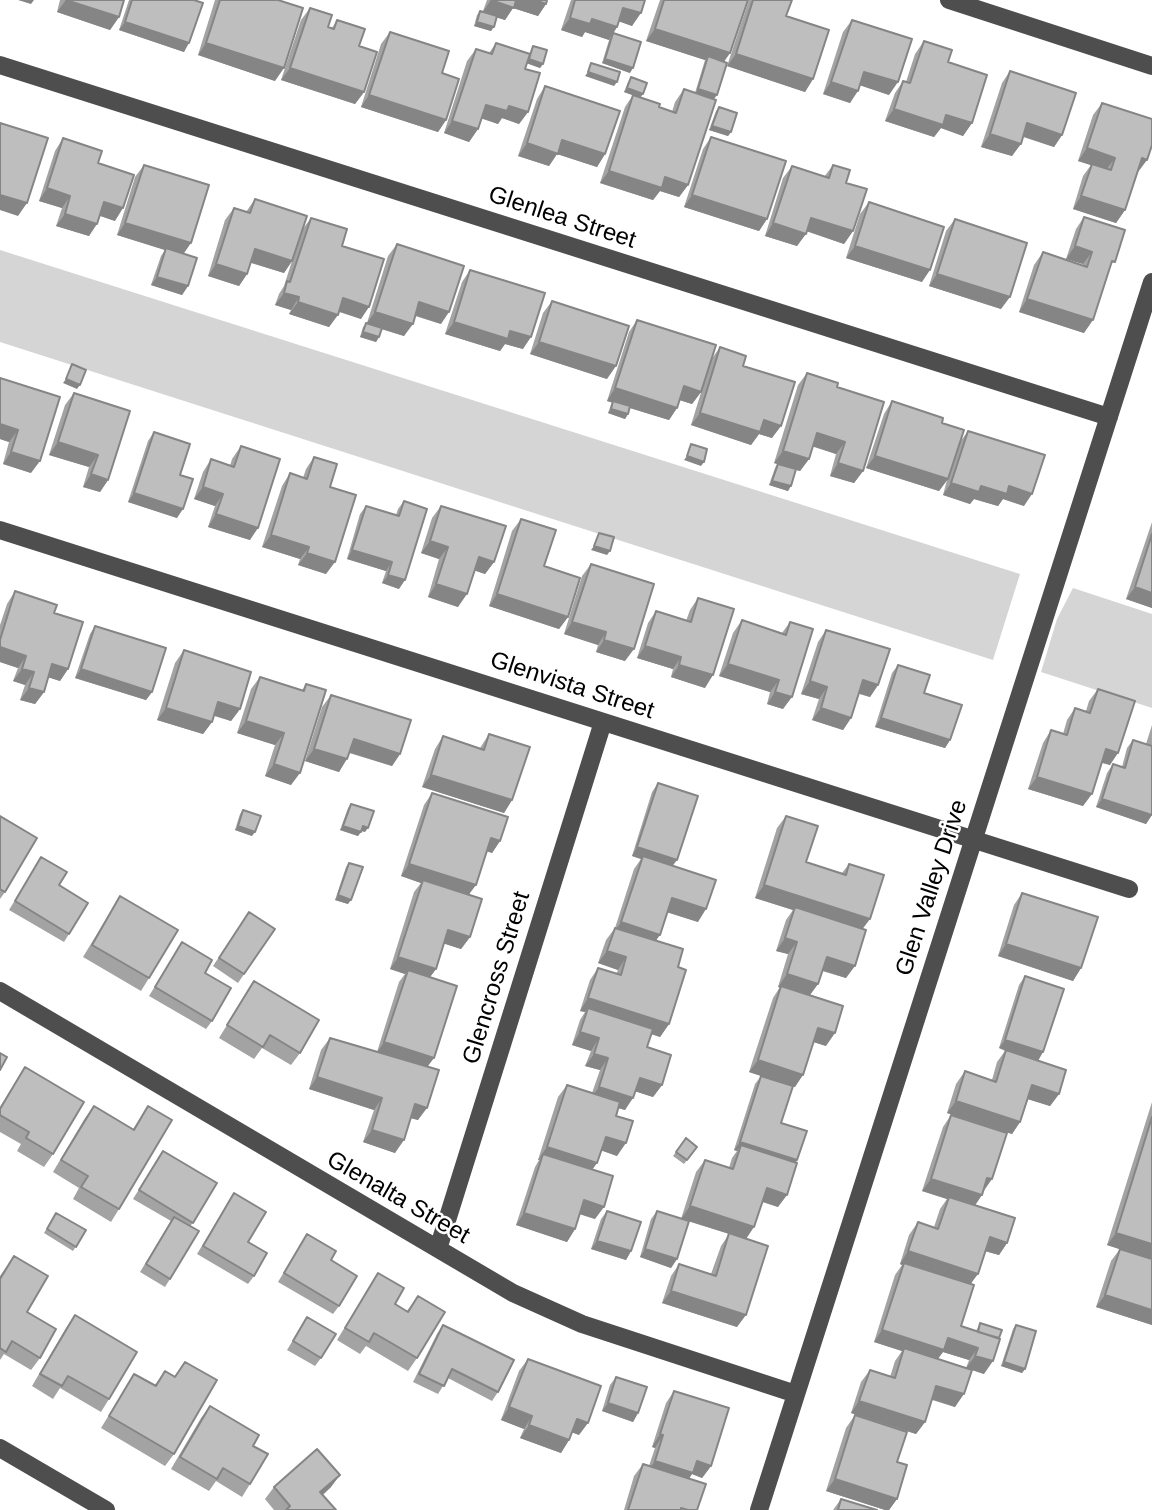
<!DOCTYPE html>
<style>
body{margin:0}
canvas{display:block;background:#fff}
</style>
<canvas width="1152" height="1510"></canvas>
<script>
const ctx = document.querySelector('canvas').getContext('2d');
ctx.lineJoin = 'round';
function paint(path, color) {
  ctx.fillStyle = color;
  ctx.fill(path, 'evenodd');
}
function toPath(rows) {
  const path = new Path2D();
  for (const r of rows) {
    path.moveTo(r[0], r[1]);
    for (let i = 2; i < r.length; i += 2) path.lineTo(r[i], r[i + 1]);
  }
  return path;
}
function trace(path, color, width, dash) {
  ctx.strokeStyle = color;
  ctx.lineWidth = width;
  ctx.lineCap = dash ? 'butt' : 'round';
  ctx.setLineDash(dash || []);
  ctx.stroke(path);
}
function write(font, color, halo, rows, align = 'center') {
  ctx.font = font + ' Arial,sans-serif';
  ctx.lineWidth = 5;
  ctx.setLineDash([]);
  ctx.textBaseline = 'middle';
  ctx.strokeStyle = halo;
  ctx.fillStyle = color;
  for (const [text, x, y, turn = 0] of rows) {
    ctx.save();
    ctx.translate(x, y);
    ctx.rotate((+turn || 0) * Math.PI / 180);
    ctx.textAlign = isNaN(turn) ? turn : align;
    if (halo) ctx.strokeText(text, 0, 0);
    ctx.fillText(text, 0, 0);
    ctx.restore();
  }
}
paint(toPath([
 [0,250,1020,574,993,660,0,342],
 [1073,588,1152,614,1152,708,1041,672,1057,619]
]), '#d5d5d5');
trace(toPath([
 [949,0,1152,66],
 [0,65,1109,417],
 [0,530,1129,889],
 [0,991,513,1293,582,1324,796,1394],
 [438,1249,603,722],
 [0,1448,106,1510],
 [759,1510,1152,282]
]), '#4e4e4e', 18);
paint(toPath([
 [60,0,124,0,119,17,110,30,57,12],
 [129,0,194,0,184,52,119,30],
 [215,0,278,0,275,81,198,55],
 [487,0,547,0,546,4,538,16,513,8,505,20,496,17,491,31,474,26,477,15,480,11,483,11],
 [571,0,645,0,632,26,619,21,617,27,609,40,585,32,582,37,561,30],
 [660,0,748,0,730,53,724,62,695,93,705,60,646,41],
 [749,0,792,0,786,16,813,79,805,92,727,66],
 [310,8,328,27,332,28,337,20,359,46,364,92,355,104,281,80,301,20],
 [852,20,889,95,860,85,850,103,823,94,843,32],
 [390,32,442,73,446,120,438,132,361,107,381,44],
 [613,33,630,73,602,63,610,37],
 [924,41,948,62,972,123,963,136,941,128,934,137,885,121,895,93,903,81,906,82,915,54],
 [496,43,529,54,533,46,543,64,540,68,527,63,525,69,528,112,519,124,502,118,498,124,482,118,478,129,469,142,444,133,467,61,476,49,489,53],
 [1010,71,1062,135,1054,147,1023,137,1012,156,981,147,1002,83],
 [631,77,641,97,659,107,672,112,675,102,684,89,688,185,679,197,660,191,653,200,600,183,625,107,633,95,624,92,628,82],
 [545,86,605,154,597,167,557,154,549,166,518,156,537,99],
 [1102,103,1138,172,1125,210,1116,223,1073,209,1083,176,1091,165,1078,161,1093,115],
 [719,107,731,132,728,136,709,130,716,111],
 [711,137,767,219,759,231,684,207,703,149],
 [63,138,98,163,115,221,100,216,89,236,56,226,62,208,39,201,55,151],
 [144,165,184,254,188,286,182,295,151,285,161,256,165,250,117,235,135,177],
 [833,165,846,183,853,231,844,244,807,231,797,246,765,236,783,178,792,166,824,177],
 [255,199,302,230,311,218,342,246,361,319,339,312,329,327,289,314,291,310,275,305,279,294,284,286,292,261,284,273,251,263,247,274,239,286,208,276,225,220,234,208,246,212],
 [869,202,922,282,846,258,860,214],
 [1084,217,1110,268,1084,333,1019,312,1034,265,1043,252,1083,266,1083,264,1066,259,1076,229],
 [955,219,1001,309,929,286,946,231],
 [397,244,441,324,415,316,404,336,381,329,379,337,376,342,360,337,363,327,367,323,388,256],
 [470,270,523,349,505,344,500,351,445,334,462,282],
 [552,301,607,379,530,354,543,313],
 [637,320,701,392,692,404,680,400,677,408,669,420,630,408,628,414,625,419,608,413,612,402,607,401,629,332],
 [720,347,743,366,772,438,759,434,751,445,691,425,711,360],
 [807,373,837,387,863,471,854,483,830,476,836,454,813,446,809,459,800,471,796,470,788,491,769,485,775,468,777,464,774,463,798,385],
 [0,378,31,473,3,464,9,442,0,439],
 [74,393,108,480,100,492,83,487,89,467,49,455,65,405],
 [892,401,942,423,960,442,968,431,1024,506,1003,499,998,506,974,499,970,504,943,495,947,480,939,491,866,468,884,414],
 [154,432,180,475,177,518,128,502,148,441],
 [241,446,250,540,208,527,215,506,194,499,203,472,211,459,230,466,232,459],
 [314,457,330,487,326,574,298,565,300,559,262,547,282,486,290,473,303,478,306,469],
 [404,501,399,589,382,583,386,571,347,559,360,514,366,506,396,515,398,509],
 [441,506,494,562,485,574,474,570,458,607,428,597,439,559,421,553,432,518],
 [521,519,568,617,559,629,489,606,512,531],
 [1152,522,1152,608,1126,599],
 [591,564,625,661,596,652,598,645,564,634,582,576],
 [15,591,54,613,68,669,60,681,48,677,44,692,35,704,20,700,25,685,13,681,18,668,0,662,0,625,7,604],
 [698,598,705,688,671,677,673,669,637,658,648,623,656,611,686,621,690,610],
 [742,620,782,633,790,622,783,709,767,704,770,692,719,676,733,633],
 [95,626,152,692,146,700,75,678,90,634],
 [826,630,878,685,870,697,859,694,851,718,843,730,812,720,819,699,801,694,818,642],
 [184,650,240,709,231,721,214,716,212,722,203,734,157,720,175,663],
 [898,665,924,693,950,740,945,748,875,727,892,673],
 [260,677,302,690,306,684,291,785,265,776,275,745,237,733,251,689],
 [1098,689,1110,765,1102,763,1083,806,1028,789,1043,743,1051,730,1063,734,1067,720,1075,708,1086,711,1089,701],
 [331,695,400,754,392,766,349,753,339,772,305,761,322,707],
 [1152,725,1152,814,1146,824,1096,807,1107,773,1113,764,1122,767,1127,748,1133,740,1146,744],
 [489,734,512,800,504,813,422,787,435,749,443,736,480,748],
 [658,783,673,866,698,922,667,912,656,941,678,967,669,1024,660,1037,652,1034,647,1047,662,1085,653,1097,635,1091,625,1110,618,1108,616,1116,617,1156,601,1150,597,1163,592,1170,595,1219,580,1214,575,1229,567,1242,516,1225,535,1167,539,1160,538,1160,558,1097,567,1085,592,1093,600,1070,585,1066,591,1051,572,1045,580,1020,585,1012,580,1011,590,980,598,968,616,974,618,970,598,963,606,940,615,928,634,869,641,859,632,856,652,792],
 [432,793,500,841,492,853,487,851,469,895,470,937,461,949,443,943,436,969,430,977,427,1067,418,1120,411,1118,395,1153,363,1142,374,1110,309,1089,321,1050,330,1038,377,1052,399,982,405,974,390,969,414,892,421,883,401,876,424,805],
 [351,804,365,832,361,831,358,836,340,830,348,808],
 [243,810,252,836,235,830,240,814],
 [0,816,5,892,0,899],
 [786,816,806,862,842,873,849,864,863,929,846,978,822,971,818,984,810,995,826,1046,814,1042,795,1087,793,1087,781,1123,797,1160,778,1207,762,1202,746,1239,737,1327,662,1303,671,1276,679,1264,711,1274,721,1246,729,1234,689,1221,677,1259,671,1268,640,1257,651,1219,657,1211,681,1219,696,1172,705,1160,729,1168,732,1158,737,1151,734,1150,755,1084,761,1076,749,1072,773,998,780,987,778,987,788,954,776,951,786,920,793,910,755,898,777,828],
 [41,857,59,885,69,934,64,942,9,910],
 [349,863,348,904,335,900,346,867],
 [1022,893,1081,968,1073,981,998,956,1014,905],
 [120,896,149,978,141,991,83,957],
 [249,912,275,929,238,983,213,966],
 [182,942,205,973,212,1021,206,1029,149,996],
 [1025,976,1038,1060,1059,1094,1050,1106,1028,1099,1020,1122,1012,1134,947,1113,956,1084,965,1071,992,1080,997,1062,1005,1051,999,1048,1019,985],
 [254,981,300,1053,291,1065,262,1048,254,1059,219,1038],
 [25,1067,53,1154,44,1167,17,1151,21,1144,0,1132,0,1107],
 [1152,1102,1152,1325,1096,1307,1111,1261,1120,1249,1107,1245],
 [94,1106,133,1129,148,1106,119,1209,111,1222,73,1199,79,1188,53,1172,85,1118],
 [951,1115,983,1192,975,1205,1007,1243,999,1255,985,1251,971,1284,961,1326,976,1331,980,1323,984,1374,972,1370,955,1407,932,1400,925,1422,916,1434,851,1413,861,1382,870,1370,890,1377,895,1361,902,1351,874,1342,895,1275,902,1265,900,1264,909,1235,918,1222,934,1227,940,1209,947,1199,922,1191,943,1127],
 [943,1352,969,1360,966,1368,938,1359],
 [686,1138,697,1147,684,1164,673,1156],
 [163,1151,217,1183,190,1227,170,1279,165,1287,140,1272,171,1221,133,1199],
 [234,1193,248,1242,254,1276,248,1284,197,1254],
 [607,1211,631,1251,626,1260,591,1249,601,1219],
 [56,1213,86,1230,73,1251,44,1233],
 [307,1234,331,1260,339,1306,333,1314,278,1282],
 [14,1256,27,1312,40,1358,31,1370,4,1354,0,1360,0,1276],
 [378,1273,395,1304,407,1311,418,1296,417,1358,408,1371,366,1346,360,1354,337,1340],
 [75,1315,109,1399,101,1412,60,1388,53,1399,32,1386,66,1328],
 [307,1317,321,1358,315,1366,287,1350],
 [443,1325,498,1392,492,1401,448,1378,438,1394,413,1382,437,1334],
 [1016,1325,1025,1369,1022,1373,1001,1366,1013,1329],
 [528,1359,579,1435,572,1432,569,1440,561,1453,520,1438,524,1429,501,1420,519,1371],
 [185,1362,174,1454,165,1466,101,1428,134,1374,154,1386,165,1371,175,1376],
 [616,1377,638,1413,633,1422,602,1411,610,1385],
 [674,1391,711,1466,702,1478,692,1474,689,1479,697,1510,624,1510,634,1476,643,1464,649,1466,655,1448,652,1447,666,1403],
 [210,1406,253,1446,250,1484,242,1497,216,1481,209,1491,171,1469,201,1418],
 [855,1415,897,1462,897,1499,889,1510,885,1510,826,1491,846,1428],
 [274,1487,331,1487,323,1495,336,1510,274,1510,265,1499],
 [841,1499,877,1510,833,1510]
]), '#a3a3a3');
paint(toPath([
 [18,0,34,0,31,4],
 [66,0,119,17,110,30,57,12],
 [491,0,535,0,546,4,538,16,513,8,505,20,482,13],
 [623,8,641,13,632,26,615,20],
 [570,18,592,19,617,27,609,40,585,32,582,37,561,30],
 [125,22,189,43,184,52,119,30],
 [477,22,494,27,491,31,474,26],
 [655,29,730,53,721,65,708,56,705,60,646,41],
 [206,43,284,68,275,81,198,55],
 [736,54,813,79,805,92,727,66],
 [529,59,543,64,540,68,526,63],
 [605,59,633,68,630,73,602,63],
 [290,68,364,92,355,104,281,80],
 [588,72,617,82,614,86,585,76],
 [864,72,898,82,889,95,856,84],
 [831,82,858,91,850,103,823,94],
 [627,88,643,94,640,98,624,92],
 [698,89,717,95,714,99,695,93],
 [369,95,446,120,438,132,361,107],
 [486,105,509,106,528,112,519,124,502,118,498,124,477,117],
 [894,109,946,115,972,123,963,136,941,128,934,137,885,121],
 [452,121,478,129,469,142,444,133],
 [1027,123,1062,135,1054,147,1019,135],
 [712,126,731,132,728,136,709,130],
 [990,134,1021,144,1012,156,981,147],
 [562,140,605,154,597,167,557,154,549,166,518,156,527,143],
 [1087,148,1115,158,1106,170,1078,161],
 [1142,158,1147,160,1138,172,1133,170],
 [609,171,665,177,688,185,679,197,660,191,653,200,600,183],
 [47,188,70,196,62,208,39,201],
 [0,195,27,203,18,216,0,210],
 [692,195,767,219,759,231,684,207],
 [1081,196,1125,210,1116,223,1073,209],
 [104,202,123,208,115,221,95,214],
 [65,214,97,224,89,236,56,226],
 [811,218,853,231,844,244,803,230],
 [125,223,191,243,182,256,166,248,165,250,117,235],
 [773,223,806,234,797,246,765,236],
 [855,246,930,270,922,282,846,258],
 [1075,246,1092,252,1083,264,1066,259],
 [255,249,292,261,284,273,246,261],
 [216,264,247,274,239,286,208,276],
 [937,274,1010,297,1001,309,929,286],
 [157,277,188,286,182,295,151,285],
 [284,293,299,297,291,310,275,305],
 [343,298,369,307,361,319,335,310],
 [1027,299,1093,320,1084,333,1019,312],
 [298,302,338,315,329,327,289,314],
 [419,302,449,312,441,324,411,314],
 [375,312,413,324,404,336,366,324],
 [454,322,510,331,531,337,523,349,505,344,500,351,445,334],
 [363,332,379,337,376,342,360,337],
 [539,342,616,366,607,379,530,354],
 [66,379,80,385,77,389,63,383],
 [684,386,701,392,692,404,676,399],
 [615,388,677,408,669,420,607,401],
 [611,409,628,414,625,419,608,413],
 [700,413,764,420,781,426,772,438,759,434,751,445,691,425],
 [0,424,18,430,9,442,0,439],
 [817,433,845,442,836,454,808,445],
 [58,442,98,455,89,467,49,455],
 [783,451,809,459,800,471,774,463],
 [11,452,40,461,31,473,3,464],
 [687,456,704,462,701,466,684,460],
 [875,456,948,479,939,491,866,468],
 [838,463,863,471,854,483,830,476],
 [91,474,108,480,100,492,83,487],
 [772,481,791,486,788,491,769,485],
 [951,483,981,486,1009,486,1032,494,1024,506,1003,499,998,506,974,499,970,504,943,495],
 [203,487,223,494,215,506,194,499],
 [134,493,183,509,177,518,128,502],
 [216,514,258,528,250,540,208,527],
 [271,535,309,547,300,559,262,547],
 [430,541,448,547,439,559,421,553],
 [594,546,610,551,607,555,591,550],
 [352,550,392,562,386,571,347,559],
 [307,553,335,562,326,574,298,565],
 [479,557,494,562,485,574,470,569],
 [388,575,405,580,399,589,382,583],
 [436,584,467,594,458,607,428,597],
 [1135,587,1152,593,1152,608,1126,599],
 [497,594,568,617,559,629,489,606],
 [572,622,606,632,598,645,564,634],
 [604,640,634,649,625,661,596,652],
 [645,646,681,657,673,669,637,658],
 [0,647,26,656,18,668,0,662],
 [52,664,68,669,60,681,44,676],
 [728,664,779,680,770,692,719,676],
 [679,665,713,675,705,688,671,677],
 [22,669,34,672,25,685,13,681],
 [81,669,152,692,146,700,75,678],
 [863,680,878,685,870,697,855,692],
 [810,681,827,687,819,699,801,694],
 [29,688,44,692,35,704,20,700],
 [775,692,792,697,783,709,767,704],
 [218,702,240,709,231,721,210,714],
 [166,708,212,722,203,734,157,720],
 [821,708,851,718,843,730,812,720],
 [881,718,950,740,945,748,875,727],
 [246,721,284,733,275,745,237,733],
 [354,739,400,754,392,766,345,751],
 [314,749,347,759,339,772,305,761],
 [1106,749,1118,753,1110,765,1097,761],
 [274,764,300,773,291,785,265,776],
 [431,775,512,800,504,813,422,787],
 [1037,777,1092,794,1083,806,1028,789],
 [1102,799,1152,815,1146,824,1096,807],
 [238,826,255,832,252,836,235,830],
 [343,826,361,832,358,836,340,830],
 [363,826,368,828,365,832,360,830],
 [491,838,500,841,492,853,483,850],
 [637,847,677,860,671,868,643,856,641,859,632,856],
 [409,864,476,885,467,897,423,880,421,883,401,876],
 [764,885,870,919,861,931,795,907,793,910,755,898],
 [338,895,351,900,348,904,335,900],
 [672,898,706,909,698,922,663,911],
 [621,922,660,935,651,947,612,935],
 [448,930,470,937,461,949,439,942],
 [785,938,797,942,788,954,776,951],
 [1006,944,1081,968,1073,981,998,956],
 [607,951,626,957,618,970,598,963],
 [398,957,436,969,427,981,408,970,405,974,390,969],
 [827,957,855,966,846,978,818,969],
 [787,974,818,984,809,996,778,987],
 [588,998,669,1024,660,1037,587,1013,588,1008,585,1012,580,1011],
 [818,1028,835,1033,826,1046,810,1041],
 [580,1032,599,1038,591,1051,572,1045],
 [1005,1040,1043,1052,1038,1061,999,1048],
 [384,1042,434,1058,425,1070,376,1054],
 [594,1054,608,1058,600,1070,585,1066],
 [758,1060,803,1075,795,1087,749,1072],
 [317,1077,382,1098,374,1110,309,1089],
 [640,1078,662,1085,653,1097,631,1090],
 [1032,1085,1059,1094,1050,1106,1024,1098],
 [599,1087,633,1098,625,1110,590,1099],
 [956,1101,1020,1122,1012,1134,947,1113],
 [415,1104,427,1108,418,1120,406,1117],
 [372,1130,404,1140,395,1153,363,1142],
 [606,1137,626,1143,617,1156,597,1149],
 [740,1142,797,1160,792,1168,741,1145,737,1151,734,1150],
 [547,1147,597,1163,588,1175,543,1154,539,1160,538,1160],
 [987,1178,992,1179,983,1192],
 [931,1179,982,1195,974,1207,949,1197,947,1199,922,1191],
 [767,1188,787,1195,778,1207,758,1200],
 [584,1200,604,1207,595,1219,576,1213],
 [690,1206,754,1227,746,1239,681,1219],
 [524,1213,575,1229,567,1242,516,1225],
 [1116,1233,1152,1244,1152,1260,1107,1245],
 [990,1237,1007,1243,999,1255,981,1250],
 [597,1241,631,1251,626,1260,591,1249],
 [645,1249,677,1259,671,1268,640,1257],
 [908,1251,978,1274,969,1286,904,1263,902,1265,900,1264],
 [671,1291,746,1315,737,1327,662,1303],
 [1105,1295,1152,1310,1152,1325,1096,1307],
 [882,1330,948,1338,978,1348,969,1360,943,1352,935,1362,904,1348,902,1351,874,1342],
 [975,1356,993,1361,984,1374,966,1368],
 [1004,1362,1025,1369,1022,1373,1001,1366],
 [936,1386,964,1394,955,1407,928,1398],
 [859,1401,925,1422,916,1434,851,1413],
 [608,1403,638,1413,633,1422,602,1411],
 [509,1407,532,1416,524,1429,501,1420],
 [577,1419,588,1423,579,1435,568,1431],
 [529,1425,569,1440,561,1453,520,1438],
 [660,1434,663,1435,655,1448,652,1447],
 [655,1461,697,1461,711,1466,702,1478,692,1474,684,1485,646,1473],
 [340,1475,331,1487,312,1504,320,1492],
 [835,1479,897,1499,889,1510,885,1510,826,1491]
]), '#858585');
const building = toPath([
 [66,0,124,0,119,17,66,0],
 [132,0,194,0,203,3,189,43,125,22,132,0],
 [220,0,278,0,303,8,284,68,206,43,220,0],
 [491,0,516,0,514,8,491,0],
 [535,0,547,0,546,4,535,0],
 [575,0,645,0,641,13,623,8,617,27,592,19,590,24,570,18,575,0],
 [664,0,748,0,730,53,655,29,664,0],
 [753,0,792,0,786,16,829,30,813,79,736,54,753,0],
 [310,8,332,15,328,27,334,29,337,20,365,29,359,46,377,52,364,92,290,68,310,8],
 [480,11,497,16,494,27,477,22,480,11],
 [852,20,912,39,898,82,864,72,858,91,831,82,852,20],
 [390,32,449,51,442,73,459,79,446,120,369,95,390,32],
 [613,33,641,42,633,68,605,59,613,33],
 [924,41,952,50,948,62,987,75,972,123,946,115,943,125,894,109,903,81,910,83,924,41],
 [496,43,530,54,525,69,540,73,528,112,509,106,507,111,486,105,478,129,452,121,476,49,492,54,496,43],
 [533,46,547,50,543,64,529,59,533,46],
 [708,56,727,63,717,95,698,89,708,56],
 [591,63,620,72,617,82,588,72,591,63],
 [1010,71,1076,93,1062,135,1027,123,1021,144,990,134,1010,71],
 [631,77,647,83,643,94,627,88,631,77],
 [545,86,620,111,605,154,562,140,558,154,527,143,545,86],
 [684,89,716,100,688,185,665,177,662,188,609,171,633,95,660,104,659,107,676,113,684,89],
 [1102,103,1152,119,1152,145,1147,160,1142,158,1125,210,1081,196,1092,164,1111,170,1115,158,1087,148,1102,103],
 [719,107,737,113,731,132,712,126,719,107],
 [0,123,48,138,27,203,0,195,0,123],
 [711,137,786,161,767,219,692,195,711,137],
 [63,138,102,151,98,163,134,175,123,208,104,202,97,224,65,214,70,196,47,188,63,138],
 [144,165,209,185,191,243,125,223,144,165],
 [833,165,850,170,846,183,867,189,853,231,811,218,806,234,773,223,792,166,829,178,833,165],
 [255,199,307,216,292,261,255,249,247,274,216,264,234,208,250,213,255,199],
 [869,202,944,227,930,270,855,246,869,202],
 [1084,217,1125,230,1115,262,1112,261,1093,320,1027,299,1043,252,1087,267,1092,252,1075,246,1084,217],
 [311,218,347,229,342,246,384,259,369,307,343,298,338,315,298,302,299,297,284,293,287,281,290,282,311,218],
 [955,219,1027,243,1010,297,937,274,955,219],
 [397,244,464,266,449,312,419,302,413,324,375,312,397,244],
 [166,248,197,258,188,286,157,277,166,248],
 [470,270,545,293,531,337,510,331,508,339,454,322,470,270],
 [552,301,629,326,616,366,539,342,552,301],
 [637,320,716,345,701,392,684,386,677,408,615,388,637,320],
 [366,323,382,328,379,337,363,332,366,323],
 [720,347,746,356,743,366,795,382,781,426,764,420,760,432,700,413,720,347],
 [72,364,86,370,80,385,66,379,72,364],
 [807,373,838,383,837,387,884,402,863,471,838,463,845,442,817,433,809,459,783,451,807,373],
 [0,378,60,397,40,461,11,452,18,430,0,424,0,378],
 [74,393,130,411,108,480,91,474,98,455,58,442,74,393],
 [613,401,630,406,628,414,611,409,613,401],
 [892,401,943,418,942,423,964,430,948,479,875,456,892,401],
 [968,431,1045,455,1032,494,1009,486,1007,494,981,486,979,492,951,483,968,431],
 [154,432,190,444,180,475,193,479,183,509,134,493,154,432],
 [691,444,707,449,704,462,687,456,691,444],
 [241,446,280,459,258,528,216,514,223,494,203,487,211,459,234,467,241,446],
 [314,457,337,464,330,487,356,495,335,562,307,553,309,547,271,535,290,473,307,479,314,457],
 [778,464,796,469,791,486,772,481,778,464],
 [404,501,427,509,405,580,388,575,392,562,352,550,366,506,399,516,404,501],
 [441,506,506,526,494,562,479,557,467,594,436,584,448,547,430,541,441,506],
 [521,519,556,530,544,566,580,578,568,617,497,594,521,519],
 [599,533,614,537,610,551,594,546,599,533],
 [1152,534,1152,593,1135,587,1152,534],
 [591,564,654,584,634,649,604,640,606,632,572,622,591,564],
 [15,591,57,605,54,613,83,622,68,669,52,664,44,692,29,688,34,672,22,669,26,656,0,647,0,640,15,591],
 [698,598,734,609,713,675,679,665,681,657,645,646,656,611,691,622,698,598],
 [742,620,786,635,790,622,813,629,792,697,775,692,779,680,728,664,742,620],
 [95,626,166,648,152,692,81,669,95,626],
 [826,630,890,649,878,685,863,680,851,718,821,708,827,687,810,681,826,630],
 [184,650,251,672,240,709,218,702,212,722,166,708,184,650],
 [898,665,930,675,924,693,962,705,950,740,881,718,898,665],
 [260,677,304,691,306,684,326,690,300,773,274,764,284,733,246,721,260,677],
 [1098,689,1135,701,1118,753,1106,749,1092,794,1037,777,1051,730,1067,735,1075,708,1090,713,1098,689],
 [331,695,411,720,400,754,354,739,347,759,314,749,331,695],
 [489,734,530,747,512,800,431,775,443,736,484,750,489,734],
 [1133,740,1152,746,1152,815,1102,799,1113,764,1125,768,1133,740],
 [658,783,698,796,677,860,637,847,658,783],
 [432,793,508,817,500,841,491,838,476,885,409,864,432,793],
 [351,804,374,811,368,828,363,826,361,832,343,826,351,804],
 [243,810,261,816,255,832,238,826,243,810],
 [0,816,37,838,5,892,0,889,0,816],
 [786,816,818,826,806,862,846,875,849,864,884,875,870,919,764,885,786,816],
 [643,856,716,880,706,909,672,898,660,935,621,922,643,856],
 [41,857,67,872,59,885,88,903,69,934,15,901,41,857],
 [349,863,363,867,351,900,338,895,349,863],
 [423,880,482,899,470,937,448,930,436,969,398,957,423,880],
 [1022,893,1098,917,1081,968,1006,944,1022,893],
 [120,896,178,930,149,978,92,945,120,896],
 [795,907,866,930,855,966,827,957,818,984,787,974,797,942,785,938,795,907],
 [249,912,275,929,244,974,219,958,249,912],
 [615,928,683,949,678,967,686,970,669,1024,588,998,598,968,621,975,626,957,607,951,615,928],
 [182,942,212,960,205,973,231,988,212,1021,155,987,182,942],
 [408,970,457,986,434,1058,384,1042,408,970],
 [1025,976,1064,989,1043,1052,1005,1040,1025,976],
 [254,981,319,1020,300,1053,270,1035,263,1047,227,1025,254,981],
 [781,986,843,1006,835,1033,818,1028,803,1075,758,1060,781,986],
 [588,1008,653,1029,647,1047,671,1055,662,1085,640,1078,633,1098,599,1087,608,1058,594,1054,599,1038,580,1032,588,1008],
 [330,1038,439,1070,427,1108,415,1104,404,1140,372,1130,382,1098,317,1077,330,1038],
 [1006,1050,1066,1070,1059,1094,1032,1085,1020,1122,956,1101,965,1071,996,1082,1006,1050],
 [0,1053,7,1057,0,1070,0,1053],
 [25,1067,84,1102,53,1154,26,1138,29,1132,0,1115,0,1109,25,1067],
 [761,1076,793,1086,781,1123,807,1131,797,1160,740,1142,761,1076],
 [567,1085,620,1102,616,1116,633,1121,626,1143,606,1137,597,1163,547,1147,567,1085],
 [94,1106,134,1130,148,1106,172,1120,119,1209,81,1187,88,1176,61,1160,94,1106],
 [951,1115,1007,1133,992,1179,987,1178,982,1195,931,1179,951,1115],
 [1152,1117,1152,1244,1116,1233,1152,1117],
 [686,1138,697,1147,687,1160,676,1152,686,1138],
 [741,1145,797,1163,787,1195,767,1188,754,1227,690,1206,705,1160,733,1169,741,1145],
 [163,1151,217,1183,193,1223,139,1190,163,1151],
 [543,1154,613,1176,604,1207,584,1200,575,1229,524,1213,543,1154],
 [234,1193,266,1212,248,1242,267,1253,254,1276,203,1246,234,1193],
 [949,1197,1015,1218,1007,1243,990,1237,978,1274,908,1251,918,1222,938,1229,949,1197],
 [607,1211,641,1222,631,1251,597,1241,607,1211],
 [657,1211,689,1221,677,1259,645,1249,657,1211],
 [56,1213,86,1230,76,1247,47,1229,56,1213],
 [174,1217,199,1231,170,1279,146,1264,174,1217],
 [729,1233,768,1246,746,1315,671,1291,679,1264,716,1276,729,1233],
 [307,1234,336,1251,331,1260,357,1276,339,1306,284,1273,307,1234],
 [1120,1249,1152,1259,1152,1310,1105,1295,1120,1249],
 [14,1256,48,1276,27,1312,56,1329,40,1358,12,1341,6,1352,0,1348,0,1279,14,1256],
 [904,1263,974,1285,961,1326,1000,1339,993,1361,975,1356,978,1348,948,1338,944,1350,882,1330,904,1263],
 [378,1273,404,1288,395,1304,408,1312,418,1296,445,1312,417,1358,374,1333,369,1342,345,1328,378,1273],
 [75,1315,137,1352,109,1399,68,1376,62,1386,40,1374,75,1315],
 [307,1317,336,1334,321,1358,293,1341,307,1317],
 [980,1323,1002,1330,999,1338,978,1332,980,1323],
 [443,1325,514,1360,498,1392,452,1369,444,1386,419,1374,443,1325],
 [1016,1325,1036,1331,1025,1369,1004,1362,1016,1325],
 [904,1348,972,1370,964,1394,936,1386,925,1422,859,1401,870,1370,895,1378,904,1348],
 [528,1359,601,1386,588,1423,577,1419,569,1440,529,1425,532,1416,509,1407,528,1359],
 [185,1362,217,1380,174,1454,109,1416,134,1374,156,1386,165,1371,175,1377,185,1362],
 [616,1377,647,1387,638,1413,608,1403,616,1377],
 [674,1391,729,1408,711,1466,697,1461,693,1473,655,1461,663,1435,660,1434,674,1391],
 [210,1406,259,1435,253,1446,268,1454,250,1484,223,1468,217,1479,180,1457,210,1406],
 [855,1415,907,1432,897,1462,907,1465,897,1499,835,1479,855,1415],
 [317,1449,340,1475,320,1492,336,1510,286,1510,290,1506,274,1487,317,1449],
 [643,1464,706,1484,697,1510,688,1510,681,1508,681,1510,628,1510,643,1464],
 [841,1499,877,1510,838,1510,841,1499]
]);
paint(building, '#bebebe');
trace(building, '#858585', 2);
write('24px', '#000', '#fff', [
 ["Glenlea Street",562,218,18],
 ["Glenvista Street",572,686,18],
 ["Glen Valley Drive",932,888,-72],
 ["Glencross Street",497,978,-73],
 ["Glenalta Street",398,1198,30]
]);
</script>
